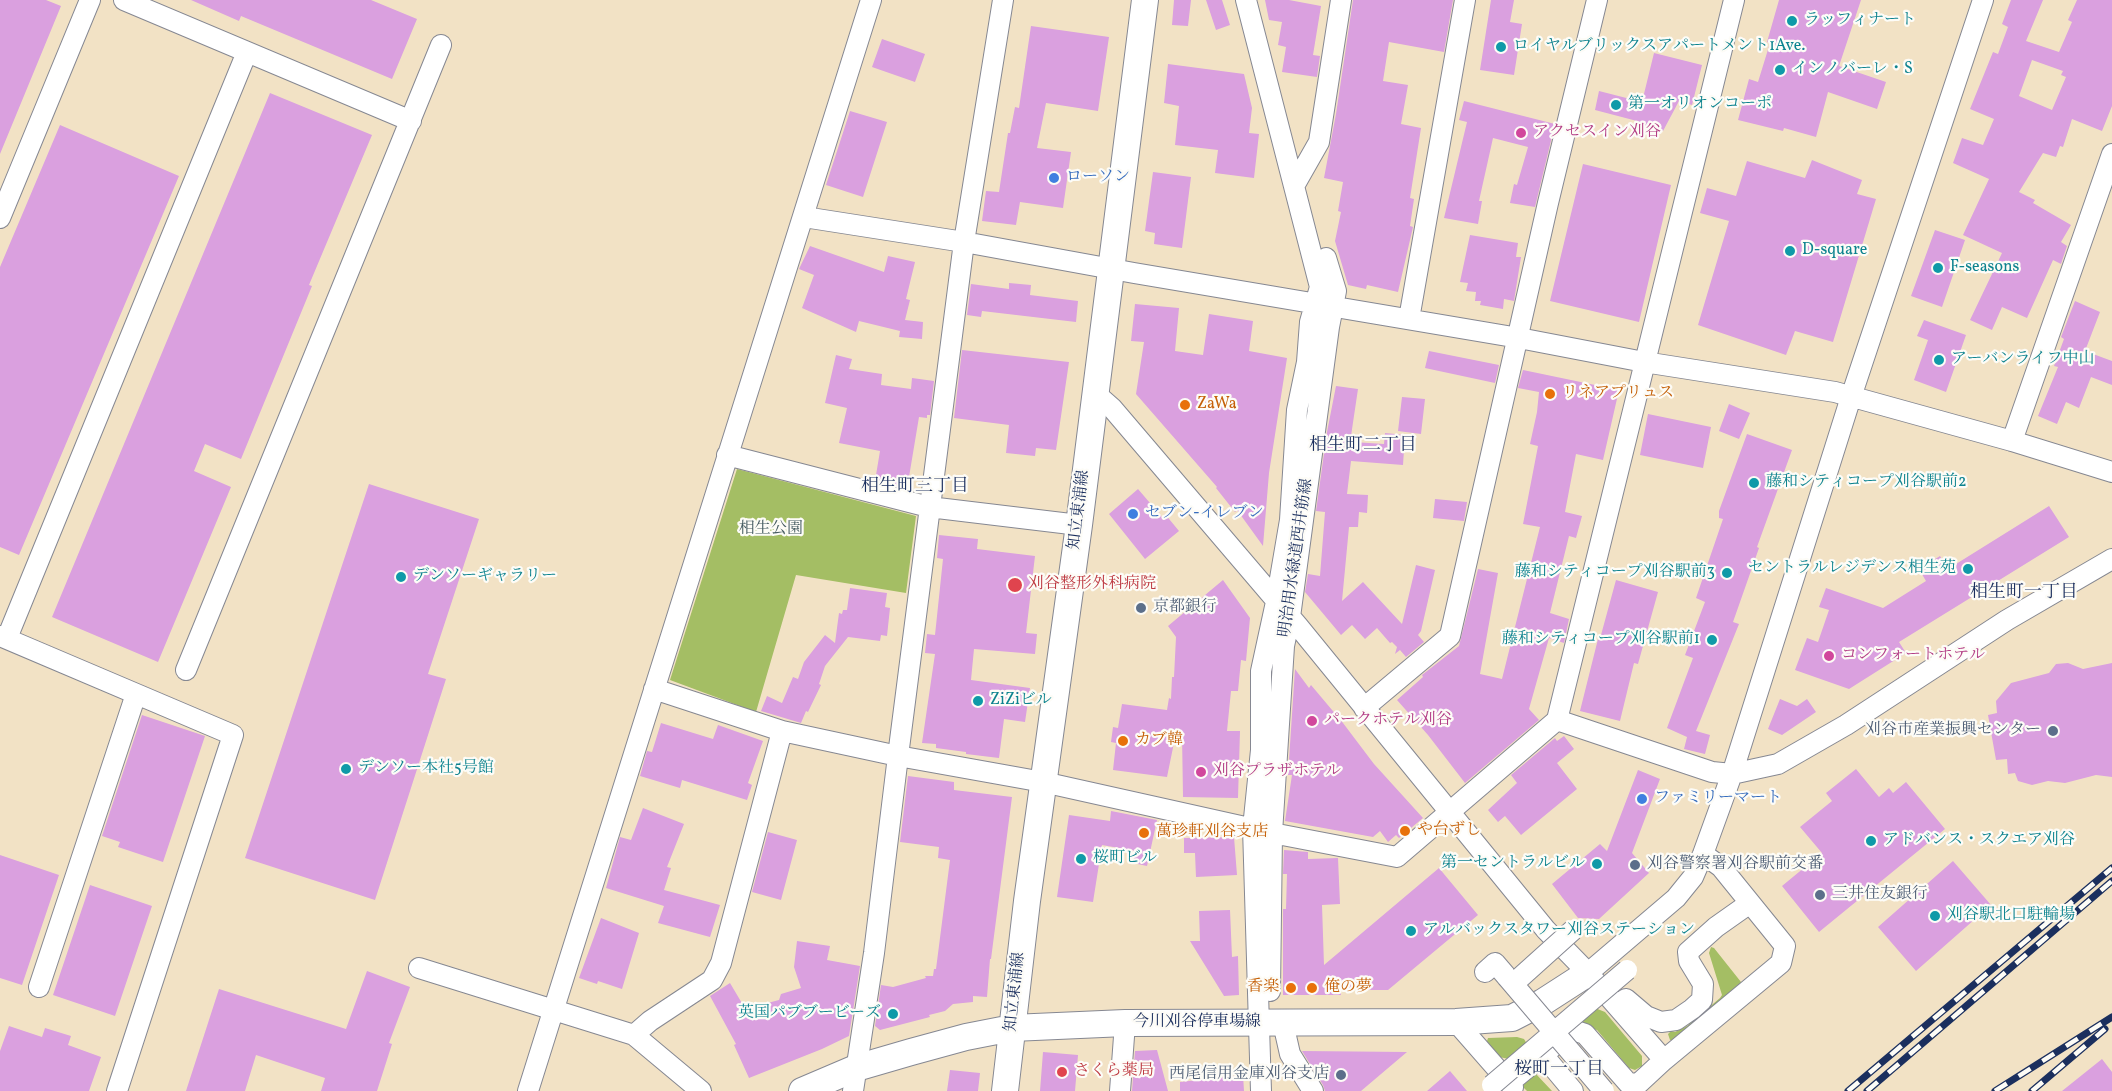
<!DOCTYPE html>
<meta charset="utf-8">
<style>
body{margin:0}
canvas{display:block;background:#f2e2c5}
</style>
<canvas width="2112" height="1091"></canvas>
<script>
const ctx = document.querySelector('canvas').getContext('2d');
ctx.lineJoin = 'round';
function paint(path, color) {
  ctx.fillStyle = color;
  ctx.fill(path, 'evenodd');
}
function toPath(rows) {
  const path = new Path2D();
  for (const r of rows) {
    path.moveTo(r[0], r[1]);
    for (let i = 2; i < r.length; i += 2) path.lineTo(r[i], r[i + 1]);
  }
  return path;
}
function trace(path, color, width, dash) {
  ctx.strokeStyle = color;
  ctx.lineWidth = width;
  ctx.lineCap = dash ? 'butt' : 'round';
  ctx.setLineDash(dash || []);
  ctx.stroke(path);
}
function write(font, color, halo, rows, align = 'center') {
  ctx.font = font + ' Vollkorn,"Noto Serif JP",serif';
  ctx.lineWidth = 4.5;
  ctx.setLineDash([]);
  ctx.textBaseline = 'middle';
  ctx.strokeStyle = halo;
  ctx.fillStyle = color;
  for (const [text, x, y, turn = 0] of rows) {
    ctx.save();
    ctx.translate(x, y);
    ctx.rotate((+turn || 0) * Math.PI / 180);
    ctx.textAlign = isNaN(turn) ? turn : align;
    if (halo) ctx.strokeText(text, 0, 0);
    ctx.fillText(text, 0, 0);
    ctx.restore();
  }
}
paint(toPath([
 [737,469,916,516,906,593,796,575,756,712,670,680],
 [1711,947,1714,948,1741,982,1739,986,1674,1040,1670,1040,1668,1034,1671,1031,1675,1032,1687,1026,1720,998,1722,995,1709,953],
 [1590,1006,1605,1012,1642,1056,1642,1066,1635,1070,1629,1068,1597,1030,1584,1027,1579,1021],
 [1517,1037,1524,1039,1527,1044,1514,1060,1499,1057,1486,1044,1488,1038],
 [1530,1074,1536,1074,1552,1091,1527,1091,1523,1087,1523,1079]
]), '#a4be64');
paint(toPath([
 [0,0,46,0,61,6,0,154],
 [191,0,371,0,417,19,392,79,241,16,239,21],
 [1174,0,1191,0,1188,26,1172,25],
 [1206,0,1222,0,1230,25,1216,30],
 [1265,0,1289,0,1321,6,1313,55,1320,56,1317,77,1282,72,1286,47,1278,45,1282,22,1269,20],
 [1353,0,1453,0,1444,52,1389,42,1383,81,1408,85,1401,124,1421,128,1410,198,1414,199,1410,226,1413,227,1398,292,1367,285,1366,289,1348,285,1335,241,1341,212,1338,211,1343,182,1324,178,1336,114],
 [1491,0,1514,0,1510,22,1522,24,1514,75,1480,70],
 [1779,0,1861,0,1839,66,1886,82,1877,109,1828,92,1816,137,1784,128,1783,131,1738,120,1749,79,1758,82,1770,43,1767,42],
 [2011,0,2043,0,2026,41,2059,52,2072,22,2068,20,2077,0,2112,0,2112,106,2102,131,2072,119,2063,147,2060,146,2056,157,2043,153,2019,192,2035,200,2033,203,2071,225,2061,242,2067,246,2061,264,2053,260,2027,318,2002,307,1992,330,1970,320,2002,253,1963,235,1989,179,1953,163,1962,138,1983,145,1994,119,1970,109,1993,52,1998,54,2008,27,2002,24],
 [2032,60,2063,71,2061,75,2066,77,2052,110,2019,96],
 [1031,26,1109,37,1098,111,1046,103,1037,148,1071,152,1063,208,1020,202,1016,225,982,221,986,191,999,192,1008,133,1010,133,1015,107,1019,108],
 [882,39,925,54,915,82,872,67],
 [1654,53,1702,65,1692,105,1679,101,1663,131,1636,124,1637,121,1595,110,1599,91,1642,102],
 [1168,64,1244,74,1252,108,1249,133,1259,134,1254,178,1215,173,1218,150,1175,145,1179,106,1164,103],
 [270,93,372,135,309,285,312,286,241,459,205,444,194,471,231,487,158,662,52,617],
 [1464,101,1555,124,1535,207,1510,203,1514,184,1517,185,1528,147,1493,138,1479,201,1482,201,1478,224,1444,218,1467,122,1459,120],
 [850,111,887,122,863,197,826,185],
 [60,125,179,176,19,555,0,547,0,267],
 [1812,160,1862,180,1857,194,1876,199,1833,342,1795,331,1786,355,1698,325,1729,221,1700,213,1707,188,1736,196,1747,161,1805,178],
 [1583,164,1671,185,1639,322,1550,301],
 [1153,172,1191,177,1182,248,1154,244,1155,233,1145,231],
 [1935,230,1965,240,1942,307,1911,296],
 [1470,235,1518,243,1516,257,1521,257,1514,301,1504,299,1503,309,1480,305,1481,301,1475,301,1476,292,1466,291,1468,283,1460,282],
 [810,246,884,272,888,256,915,262,906,299,910,300,905,320,923,322,922,339,899,337,900,331,859,321,856,332,802,308,814,275,799,269],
 [1009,283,1031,285,1030,295,1078,301,1076,322,982,311,981,317,967,315,971,284,1009,289],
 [2075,301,2100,312,2085,351,2112,361,2112,385,2091,377,2079,408,2066,402,2057,424,2038,416,2058,367,2054,366,2064,339,2061,337],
 [1135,304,1179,308,1175,351,1203,355,1209,314,1253,321,1249,351,1287,358,1269,473,1263,546,1237,510,1235,512,1216,488,1217,487,1136,394,1144,342,1131,341],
 [1924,320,1966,335,1946,392,1914,380,1928,340,1917,336],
 [962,350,1069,362,1056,450,1036,448,1035,456,1006,453,1009,425,954,418],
 [1429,351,1499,365,1495,383,1425,368],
 [836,355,852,359,849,369,882,374,881,385,911,389,912,378,934,381,930,415,927,415,927,418,919,417,907,489,875,481,880,451,839,443,847,408,825,403],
 [1523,370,1619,390,1603,460,1576,454,1565,512,1582,516,1576,538,1569,536,1550,613,1569,619,1564,643,1549,638,1529,709,1539,720,1465,783,1428,735,1397,700,1423,677,1422,675,1459,646,1478,569,1498,573,1480,674,1502,679,1540,527,1523,524,1538,446,1530,444,1537,412,1539,392,1518,388],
 [1336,386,1358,389,1351,436,1354,436,1353,442,1384,444,1385,433,1405,435,1403,465,1351,461,1347,494,1368,495,1367,513,1359,512,1358,527,1349,527,1342,601,1363,582,1402,624,1416,565,1435,570,1421,631,1418,635,1424,642,1406,657,1400,650,1395,654,1397,647,1392,642,1390,643,1377,628,1365,639,1352,625,1341,635,1305,592,1308,574,1320,576,1325,512,1316,511,1327,432],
 [1402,397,1425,399,1421,434,1398,431],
 [1729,404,1750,413,1739,439,1719,431],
 [1648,414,1711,427,1703,468,1640,455],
 [1747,434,1792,450,1757,547,1759,548,1733,622,1739,624,1696,731,1710,735,1705,754,1684,749,1687,737,1667,728,1693,658,1685,655,1705,602,1696,598,1723,519,1719,518,1719,511],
 [369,484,479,519,428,674,446,679,375,900,245,858],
 [1138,489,1162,517,1165,514,1179,531,1145,559,1109,514],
 [1435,499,1467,502,1464,521,1433,518],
 [2049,506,2069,537,1899,642,1906,653,1849,689,1795,670,1807,638,1818,642,1829,610,1819,607,1826,588,1883,608,1926,581,1919,569,1940,556,1948,569],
 [939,535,978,539,977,549,1035,556,1026,633,1037,634,1035,654,974,649,971,680,1030,688,1025,722,1004,719,999,758,966,754,966,752,936,748,936,744,922,743,935,654,925,653,927,634,935,635,943,559,937,558],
 [1223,580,1250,618,1246,661,1241,660,1238,691,1231,691,1227,731,1240,731,1238,798,1183,797,1182,734,1176,733,1167,777,1113,770,1116,743,1111,742,1113,727,1118,728,1122,704,1167,710,1169,698,1171,699,1172,677,1174,677,1176,637,1168,626],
 [1616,580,1658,592,1638,664,1634,663,1620,721,1580,711,1599,635,1601,635],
 [850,588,887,593,885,607,890,608,887,636,881,635,880,641,848,637,825,666,819,684,821,685,808,712,806,711,801,723,761,711,767,696,782,703,793,677,798,679,804,662,825,635,835,643,839,613,842,614,843,610,847,610],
 [2068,663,2083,669,2112,663,2112,777,2096,775,2065,783,2048,781,2032,785,2018,781,2015,773,2008,774,2007,759,1996,760,1988,715,1997,713,1996,701,2011,683,2049,673,2056,664],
 [1295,669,1309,688,1311,685,1343,723,1374,764,1423,818,1399,838,1396,835,1388,842,1380,831,1373,837,1285,821,1292,775,1288,775],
 [1780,699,1797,706,1807,699,1816,712,1782,735,1768,729],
 [142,715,205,736,163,862,118,847,120,842,102,836],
 [661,723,713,739,718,725,763,741,748,783,752,785,747,800,682,780,680,788,640,776,647,751,652,752],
 [1564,736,1574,749,1557,763,1577,789,1521,835,1505,816,1498,822,1488,810,1517,783,1511,775,1555,738,1557,741],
 [1856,769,1879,797,1889,788,1893,793,1906,782,1945,829,1819,932,1782,886,1822,853,1800,827,1832,801,1826,793],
 [1638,770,1660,779,1632,853,1649,873,1599,919,1578,918,1552,884,1600,844,1607,851],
 [908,776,954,782,954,790,1012,797,991,959,990,959,987,997,973,996,973,1002,953,1004,945,1011,929,1015,930,1017,880,1030,875,1026,881,985,893,987,926,978,925,976,933,976,934,969,936,969,950,860,938,858,939,847,900,842],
 [643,808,684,824,667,867,671,868,664,890,720,905,710,937,658,923,664,906,606,888,620,837,631,840],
 [1111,811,1157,820,1147,866,1133,863,1136,851,1102,845,1093,902,1057,897,1069,815,1110,821],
 [768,832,797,840,781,900,752,892],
 [1234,837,1237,875,1196,877,1195,853,1184,853,1184,838],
 [1284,850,1308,852,1308,859,1338,858,1340,904,1322,905,1324,965,1439,868,1478,915,1388,990,1340,990,1341,995,1283,995,1283,909,1286,909,1287,874,1283,874],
 [0,855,59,875,22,985,0,978],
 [1953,861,1991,905,1916,971,1878,927],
 [90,885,152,906,115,1016,53,995],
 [1230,910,1232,957,1238,956,1239,995,1224,996,1190,941,1200,941,1199,911],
 [601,918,639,933,622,989,598,981,597,984,579,978],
 [797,941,830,946,827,960,860,966,849,1036,822,1049,749,1078,734,1045,736,1044,710,996,730,983,746,1010,759,1004,760,1005,779,1000,781,994,801,988,794,967],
 [367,971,410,987,389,1043,392,1044,377,1091,321,1091,325,1078,256,1055,245,1091,186,1091,219,989,346,1029],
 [9,1026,42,1037,45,1028,71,1036,68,1045,101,1057,89,1091,0,1091,0,1051],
 [1157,1050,1168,1091,1132,1091,1135,1051],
 [1302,1051,1407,1052,1361,1091,1325,1091,1323,1085],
 [1043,1052,1078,1055,1075,1091,1040,1091],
 [2102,1059,2112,1072,2112,1091,2062,1091],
 [950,1070,980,1073,978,1091,947,1091],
 [1450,1071,1467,1091,1427,1091],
 [1243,1075,1244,1091,1180,1091,1180,1082]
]), '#daa0df');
const minor = toPath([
 [124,0,411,121],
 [1246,0,1320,287,1310,322,1307,362,1297,410,1290,520,1276,602,1261,671,1261,750,1253,828,1261,1091],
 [1294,186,1319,142,1341,0],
 [804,217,964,242,1134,273,1519,338,1644,362,1835,392,2012,441,2112,472],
 [0,218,90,0],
 [1409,319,1465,0],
 [1095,393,1112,408,1298,626,1546,930,1588,973,1664,1060,1781,963,1785,946,1721,867,1703,854],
 [2012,441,2112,154],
 [727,455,929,507,1079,525],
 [0,636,233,735,117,1091],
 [7,638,247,52],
 [186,670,441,45],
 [654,689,782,731],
 [1364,708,1450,636,1548,203,1597,0],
 [1557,720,1712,772,1732,774,1778,764,1846,725,2007,620,2112,559],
 [419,968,634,1035,701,1091],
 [1485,972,1495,963,1507,977],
 [1588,973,1676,898,1693,877,1703,854,1732,774,1851,397,1983,0],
 [39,987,136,694],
 [1270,991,1272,833,1284,646,1290,617,1329,327,1336,291,1326,258],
 [1619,1004,1626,999,1646,1016,1661,1022,1676,1020,1692,1009,1702,1000,1703,984,1689,961,1688,952,1716,927,1750,903],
 [1456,1022,1513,1087],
 [1283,1023,1290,1054,1313,1091],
 [634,1035,650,1021,712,980,721,963,782,731,898,756,964,242,1003,0],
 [1543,1055,1573,1091],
 [1509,1083,1573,1030,1585,1034,1628,1083,1638,1084,1664,1060],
 [528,1091,871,0],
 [853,1091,874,953,898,756,1043,782,1272,833,1397,857,1557,720,1734,0],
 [1120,1091,1125,1023]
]);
const major = toPath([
 [802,1091,856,1068,911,1052,966,1037,1012,1028,1125,1023,1456,1022,1512,1018,1543,1002,1588,973],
 [1005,1091,1027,901,1079,525,1145,0]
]);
trace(minor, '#868892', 22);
trace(major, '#868892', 28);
trace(minor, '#fff', 20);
trace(major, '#fff', 26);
const rail = toPath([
 [1848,1091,2112,868],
 [1867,1091,2112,881],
 [1995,1091,2112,1017],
 [2032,1091,2105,1029]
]);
trace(rail, '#1b2f5e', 7);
trace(rail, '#fdfcf7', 4.5, [14]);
const minorBridge = toPath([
 [1507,977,1604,1091],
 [1513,984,1573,930],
 [1492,1085,1627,970]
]);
trace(minorBridge, '#868892', 22, []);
trace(minorBridge, '#fff', 20);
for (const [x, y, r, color] of [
 [1792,21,6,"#0f9aa8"],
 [1501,47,6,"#0f9aa8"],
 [1780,70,6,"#0f9aa8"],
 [1616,105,6,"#0f9aa8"],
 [1521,133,6,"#d1479c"],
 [1054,178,6,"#3f7fe0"],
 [1790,251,6,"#0f9aa8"],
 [1938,268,6,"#0f9aa8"],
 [1939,360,6,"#0f9aa8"],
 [1550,394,6,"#e8710a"],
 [1185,405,6,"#e8710a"],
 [1754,483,6,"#0f9aa8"],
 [1133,514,6,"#3f7fe0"],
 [1968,569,6,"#0f9aa8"],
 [1727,573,6,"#0f9aa8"],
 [401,577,6,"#0f9aa8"],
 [1015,585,8,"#e0444e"],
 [1141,608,6,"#5c6f8a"],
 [1712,640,6,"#0f9aa8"],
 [1829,656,6,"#d1479c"],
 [978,701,6,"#0f9aa8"],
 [1312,721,6,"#d1479c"],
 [2053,731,6,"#5c6f8a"],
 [1123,741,6,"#e8710a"],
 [346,769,6,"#0f9aa8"],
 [1201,772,6,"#d1479c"],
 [1642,799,6,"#3f7fe0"],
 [1405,831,6,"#e8710a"],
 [1144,833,6,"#e8710a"],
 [1871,841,6,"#0f9aa8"],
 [1081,859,6,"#0f9aa8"],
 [1597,864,6,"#0f9aa8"],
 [1635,865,6,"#5c6f8a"],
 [1820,895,6,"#5c6f8a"],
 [1935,916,6,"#0f9aa8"],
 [1411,931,6,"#0f9aa8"],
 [1291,988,6,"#e8710a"],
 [1312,988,6,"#e8710a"],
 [893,1014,6,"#0f9aa8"],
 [1062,1072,6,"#e0444e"],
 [1341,1075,6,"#5c6f8a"]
]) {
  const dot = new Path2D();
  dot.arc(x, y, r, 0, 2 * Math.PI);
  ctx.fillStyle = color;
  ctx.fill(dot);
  trace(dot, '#fdfcf7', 2);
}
write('16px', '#0d838f', '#fdfcf7', [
 ["ラッフィナート",1804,21],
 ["ロイヤルブリックスアパートメント1Ave.",1513,47],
 ["インノバーレ・S",1792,70],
 ["第一オリオンコーポ",1628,105],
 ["D-square",1802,251],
 ["F-seasons",1950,268],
 ["アーバンライフ中山",1951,360],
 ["藤和シティコープ刈谷駅前2",1766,483],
 ["セントラルレジデンス相生苑",1956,569,"right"],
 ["藤和シティコープ刈谷駅前3",1715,573,"right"],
 ["デンソーギャラリー",413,577],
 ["藤和シティコープ刈谷駅前1",1700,640,"right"],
 ["ZiZiビル",990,701],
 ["デンソー本社5号館",358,769],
 ["アドバンス・スクエア刈谷",1883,841],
 ["桜町ビル",1093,859],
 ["第一セントラルビル",1585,864,"right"],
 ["刈谷駅北口駐輪場",1947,916],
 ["アルバックスタワー刈谷ステーション",1423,931],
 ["英国パブブービーズ",881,1014,"right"]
], 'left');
write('16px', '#b23c85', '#fdfcf7', [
 ["アクセスイン刈谷",1533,133],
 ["コンフォートホテル",1841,656],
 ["パークホテル刈谷",1324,721],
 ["刈谷プラザホテル",1213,772]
], 'left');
write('16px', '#366cbe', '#fdfcf7', [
 ["ローソン",1066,178],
 ["セブン-イレブン",1145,514],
 ["ファミリーマート",1654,799]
], 'left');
write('16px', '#c56008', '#fdfcf7', [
 ["リネアプリュス",1562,394],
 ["ZaWa",1197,405],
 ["カブ韓",1135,741],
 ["や台ずし",1417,831],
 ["萬珍軒刈谷支店",1156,833],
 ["香楽",1279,988,"right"],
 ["俺の夢",1324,988]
], 'left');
write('16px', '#1b2f5e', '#fdfcf7', [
 ["知立東浦線",1080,510,-83],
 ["明治用水緑道西井筋線",1297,558,-82],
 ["知立東浦線",1016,992,-84],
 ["今川刈谷停車場線",1197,1023]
]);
write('16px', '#445a60', '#fdfcf7', [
 ["相生公園",771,530]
]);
write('16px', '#be3a42', '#fdfcf7', [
 ["刈谷整形外科病院",1028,585],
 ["さくら薬局",1074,1072]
], 'left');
write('16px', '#4e5e75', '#fdfcf7', [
 ["京都銀行",1153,608],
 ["刈谷市産業振興センター",2041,731,"right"],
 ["刈谷警察署刈谷駅前交番",1647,865],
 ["三井住友銀行",1832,895],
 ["西尾信用金庫刈谷支店",1329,1075,"right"]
], 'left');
write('18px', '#1b2f5e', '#fdfcf7', [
 ["相生町二丁目",1363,447],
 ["相生町三丁目",915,488],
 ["相生町一丁目",2024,594],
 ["桜町一丁目",1559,1071]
]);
</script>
